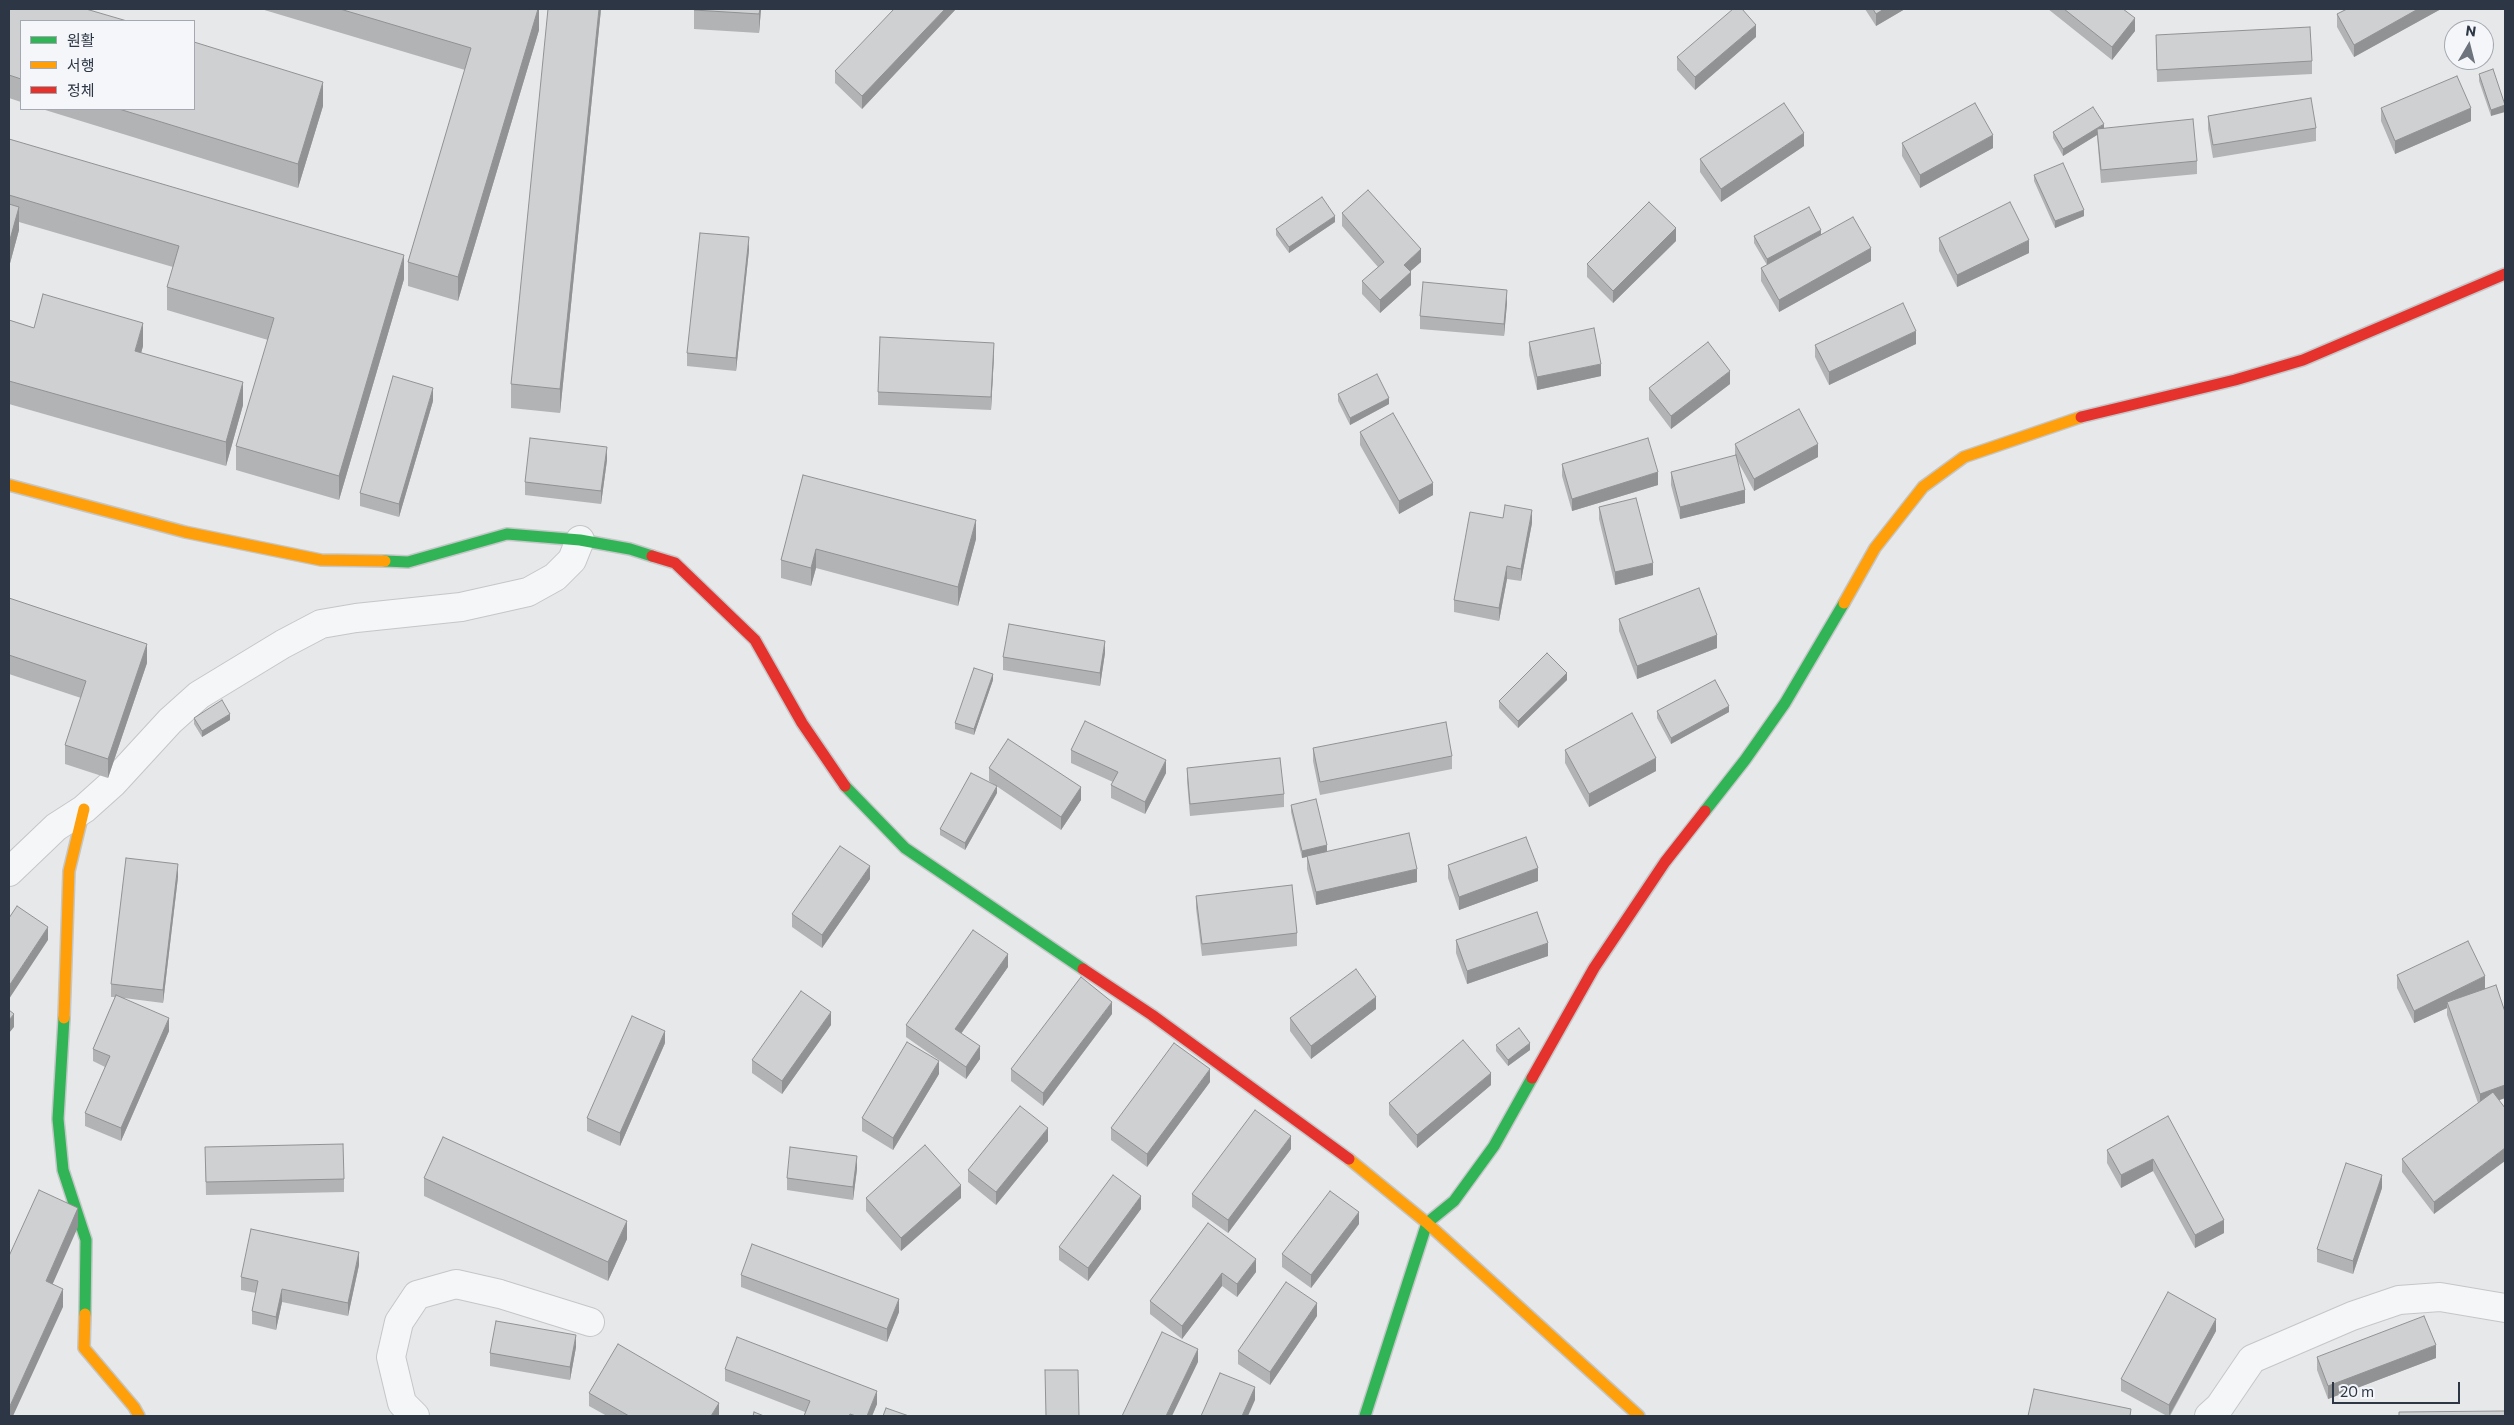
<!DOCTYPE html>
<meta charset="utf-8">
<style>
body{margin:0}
#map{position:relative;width:2514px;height:1425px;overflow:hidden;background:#e6e8ea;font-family:Commissioner,"Noto Sans KR",sans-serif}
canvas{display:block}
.frame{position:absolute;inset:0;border:10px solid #2c3644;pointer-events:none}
.legend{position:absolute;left:20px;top:20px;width:175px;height:90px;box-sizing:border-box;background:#f4f6f9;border:1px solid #a4a9b1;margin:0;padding:6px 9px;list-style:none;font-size:15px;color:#2c3644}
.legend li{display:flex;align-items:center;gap:10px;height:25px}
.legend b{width:25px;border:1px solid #a4a9b1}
.north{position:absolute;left:2444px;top:20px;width:50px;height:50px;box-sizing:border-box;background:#f4f6f9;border:1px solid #a4a9b1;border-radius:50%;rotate:8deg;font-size:14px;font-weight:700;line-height:20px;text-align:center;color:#2c3644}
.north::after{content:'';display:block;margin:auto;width:18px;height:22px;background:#6d747e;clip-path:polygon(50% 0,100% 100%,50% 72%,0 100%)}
.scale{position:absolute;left:2332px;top:1382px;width:128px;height:22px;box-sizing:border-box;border:2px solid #2c3644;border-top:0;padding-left:6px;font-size:15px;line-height:18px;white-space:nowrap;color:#2c3644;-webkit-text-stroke:4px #f4f6f9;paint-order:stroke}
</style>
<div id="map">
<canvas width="2514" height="1425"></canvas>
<div class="frame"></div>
<ul class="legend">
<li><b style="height:6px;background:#30b455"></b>원활</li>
<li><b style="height:6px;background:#ff9f0a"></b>서행</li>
<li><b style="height:6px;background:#e5322d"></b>정체</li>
</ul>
<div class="north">N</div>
<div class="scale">20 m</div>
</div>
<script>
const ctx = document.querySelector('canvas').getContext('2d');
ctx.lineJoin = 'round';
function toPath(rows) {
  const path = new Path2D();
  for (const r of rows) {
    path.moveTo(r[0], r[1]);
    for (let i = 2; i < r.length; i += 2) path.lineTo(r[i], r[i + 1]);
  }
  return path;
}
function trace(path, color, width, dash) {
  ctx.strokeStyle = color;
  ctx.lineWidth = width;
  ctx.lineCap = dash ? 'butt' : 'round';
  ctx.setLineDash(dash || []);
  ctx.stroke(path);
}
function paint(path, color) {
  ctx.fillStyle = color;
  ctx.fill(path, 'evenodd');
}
const street = toPath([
 [9,872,56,827,84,809,113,783,170,721,199,695,283,644,321,624,356,618,461,607,528,592,555,577,572,560,580,540],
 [415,1416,402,1403,391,1357,399,1322,417,1295,456,1284,500,1294,590,1322],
 [2209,1416,2220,1406,2252,1359,2352,1316,2399,1300,2440,1297,2505,1308]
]);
const fast = toPath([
 [385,561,408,562,507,534,580,540,630,549,652,556],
 [845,786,905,848,1083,969],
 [1705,811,1745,760,1785,703,1844,603],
 [64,1018,58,1119,63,1170,86,1240,85,1314],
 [1365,1416,1427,1223,1454,1201,1494,1146,1532,1078]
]);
const slow = toPath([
 [9,485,185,532,321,560,385,561],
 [1844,603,1875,548,1923,487,1964,457,2081,417],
 [64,1018,69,871,84,809],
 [1349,1159,1427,1223,1639,1416],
 [85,1314,84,1348,134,1407,139,1416]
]);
const jam = toPath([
 [2081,417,2235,380,2303,360,2505,274],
 [652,556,675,563,755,640,802,723,845,786],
 [1083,969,1152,1015,1349,1159],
 [1532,1078,1594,968,1665,862,1705,811]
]);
trace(street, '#c4c6c8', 30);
trace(fast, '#c4c6c8', 14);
trace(slow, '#c4c6c8', 14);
trace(jam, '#c4c6c8', 14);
trace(street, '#f5f6f7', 28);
trace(fast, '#30b455', 11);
trace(slow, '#ff9f0a', 11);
trace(jam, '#e5322d', 11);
paint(toPath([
 [9,9,21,21,21,102,9,98],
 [261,9,539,9,539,30,458,301,408,286,408,262,465,70],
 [601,9,560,413,511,408,511,384],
 [694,9,761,9,759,33,694,29],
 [956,9,862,109,835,83,835,71],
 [1865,9,1905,9,1876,26],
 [2048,9,2123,9,2135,31,2112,60],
 [2441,9,2354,57,2337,27,2337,14],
 [2156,35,2312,61,2312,74,2157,82],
 [1756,37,1695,90,1677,70,1677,57],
 [2505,58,2505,75,2504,71,2504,59],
 [2479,74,2505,104,2491,116,2479,81],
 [323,106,298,188,42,109,194,109],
 [2381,108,2471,121,2395,154,2381,121],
 [2208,116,2316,128,2316,141,2213,158,2208,129],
 [2104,128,2197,161,2197,174,2101,183,2097,135,2063,156,2053,138,2053,132],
 [9,139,404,279,339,500,236,470,236,446,268,340,167,310,167,287,173,267,19,222,19,230,9,267],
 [1902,143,1993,148,1920,188,1902,156],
 [1804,146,1721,202,1700,172,1700,159],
 [2034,175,2084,216,2055,228,2034,181],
 [1342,213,1421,262,1410,271,1411,285,1380,313,1362,294,1362,281,1378,267,1342,226],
 [1335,222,1289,253,1276,235,1276,229],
 [1821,235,1871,261,1779,312,1761,281,1761,268,1767,265,1754,243,1754,236],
 [1939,238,2029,253,1957,287,1939,251],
 [1676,241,1613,303,1587,277,1587,264],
 [749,250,736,371,687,366,687,353],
 [1507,303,1504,336,1420,329,1420,316],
 [9,320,34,328,143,346,141,353,243,405,226,466,9,404],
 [1529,342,1601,376,1537,390,1529,355],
 [1916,344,1829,385,1815,357,1815,345],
 [994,355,991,410,878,405,878,392],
 [1730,384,1671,429,1649,400,1649,388],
 [1338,394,1389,404,1350,425,1338,401],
 [433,401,399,517,360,506,360,493],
 [1360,432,1433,495,1399,514,1360,445],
 [1735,444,1818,457,1754,491,1737,460,1745,503,1680,519,1671,485,1671,472,1735,456],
 [607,460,601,504,525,495,525,482],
 [1562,464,1658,485,1572,511,1562,476],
 [803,475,976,539,958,606,816,568,811,586,781,578,781,560],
 [1599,507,1653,575,1615,585,1599,519],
 [1532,523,1521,581,1507,579,1499,621,1454,612,1454,600],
 [9,598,147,663,108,778,65,764,65,745,81,698,9,674],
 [1619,619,1717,648,1637,679,1619,631],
 [1105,653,1100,686,1003,670,1003,657],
 [993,680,974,735,955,729,955,723],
 [1567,680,1518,728,1499,708,1499,701],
 [1657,711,1729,712,1671,744,1657,718],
 [194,718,230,720,202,737,194,724],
 [1313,748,1452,756,1452,769,1320,795,1313,761],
 [1071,750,1166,773,1145,814,1111,798,1111,785,1113,782,1071,763],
 [1565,750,1656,771,1589,807,1565,763],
 [989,768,1081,800,1061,830,989,781],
 [1187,768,1284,794,1284,807,1190,816,1187,781],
 [997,793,965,850,940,835,940,829],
 [1291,805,1327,852,1417,882,1316,905,1307,869,1307,856,1319,854,1302,858,1291,812],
 [1448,865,1538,881,1459,910,1448,878],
 [178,877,163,1003,124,998,169,1031,121,1141,85,1126,85,1113,105,1067,93,1061,93,1049,115,997,111,997,111,984],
 [870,879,822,948,792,927,792,914],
 [1196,896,1297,933,1297,946,1202,956,1196,908],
 [1456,940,1548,956,1467,984,1456,953],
 [1008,967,961,1034,980,1059,966,1079,906,1037,906,1025],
 [2397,975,2485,989,2505,1012,2505,1098,2499,1100,2434,1214,2402,1172,2402,1159,2478,1103,2447,1015,2447,1008,2414,1023,2397,988],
 [1376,1009,1311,1059,1290,1031,1290,1018],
 [1112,1014,1043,1106,1011,1081,1011,1069],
 [831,1025,782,1094,752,1073,752,1060],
 [665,1043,620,1146,587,1131,587,1118],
 [1496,1045,1530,1050,1508,1066,1496,1051],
 [939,1074,893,1150,862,1131,862,1118],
 [1210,1082,1147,1167,1111,1140,1111,1128],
 [1491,1085,1417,1148,1389,1115,1389,1103],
 [2168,1116,2224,1233,2195,1248,2153,1171,2121,1188,2107,1163,2107,1150],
 [1048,1141,996,1205,968,1182,968,1170],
 [205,1147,344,1179,344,1192,206,1195],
 [1291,1149,1228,1233,1192,1207,1192,1194],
 [857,1169,853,1200,787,1190,787,1178],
 [424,1178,627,1239,608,1281,424,1196],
 [2382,1188,2353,1274,2317,1262,2317,1249],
 [866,1198,961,1198,901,1251,866,1211],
 [1141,1209,1088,1281,1059,1260,1059,1247],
 [1208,1223,1256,1272,1237,1297,1222,1286,1182,1339,1150,1314,1150,1301],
 [1359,1224,1311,1288,1282,1267,1282,1254],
 [359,1265,348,1316,282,1302,276,1330,252,1324,252,1311,256,1293,241,1290,241,1277],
 [741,1275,899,1312,887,1342,741,1287],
 [1317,1316,1270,1385,1238,1364,1238,1351],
 [2216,1331,2170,1416,2167,1416,2121,1391,2121,1379],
 [576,1347,570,1380,490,1366,490,1353],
 [2317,1357,2436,1358,2328,1399,2317,1370],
 [725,1369,877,1404,872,1416,804,1416,805,1412,725,1381],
 [589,1393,719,1416,607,1416,589,1406]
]), '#b1b3b5');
paint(toPath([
 [538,9,539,9,539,30,458,301,458,277],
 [599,9,601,9,560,413,560,389],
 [760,9,761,9,759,33,759,14],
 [945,9,956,9,862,109,862,96],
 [1884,9,1905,9,1876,26,1876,14],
 [2418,9,2441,9,2354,57,2354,45],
 [2135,18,2135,31,2112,60,2112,47],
 [1756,25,1756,37,1695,90,1695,77],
 [323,82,323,106,298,188,298,164],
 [2505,105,2505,112,2491,116,2491,110],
 [2471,108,2471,121,2395,154,2395,141],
 [2104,124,2104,131,2097,129,2097,135,2063,156,2063,149],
 [1804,133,1804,146,1721,202,1721,189],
 [1993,135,1993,148,1920,188,1920,175],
 [19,207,19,230,9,267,9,243],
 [2084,210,2084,216,2055,228,2055,221],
 [1335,216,1335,222,1289,253,1289,247],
 [1676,228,1676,241,1613,303,1613,291],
 [1821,230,1821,236,1767,266,1767,259],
 [749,237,749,250,736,371,736,358],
 [2029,240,2029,253,1957,287,1957,275],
 [1871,248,1871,261,1779,312,1779,300],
 [1421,249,1421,262,1404,277,1404,265],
 [404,255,404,279,339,500,339,476],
 [1411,272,1411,285,1380,313,1380,300],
 [1507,290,1507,303,1504,336,1504,324],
 [143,323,143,346,135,375,135,351],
 [1916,331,1916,344,1829,385,1829,372],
 [994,343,994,355,991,410,991,397],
 [1601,364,1601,376,1537,390,1537,377],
 [1730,371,1730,384,1671,429,1671,416],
 [243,382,243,405,226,466,226,442],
 [433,388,433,401,399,517,399,504],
 [1389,398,1389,404,1350,425,1350,418],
 [1818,444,1818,457,1754,491,1754,479],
 [607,447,607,460,601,504,601,491],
 [1658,472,1658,485,1572,511,1572,499],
 [1433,483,1433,495,1399,514,1399,501],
 [1745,490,1745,503,1680,519,1680,507],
 [1532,510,1532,523,1521,581,1521,569],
 [976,520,976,539,958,606,958,587],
 [816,549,816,568,811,586,811,568],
 [1653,563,1653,575,1615,585,1615,572],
 [1507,566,1507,579,1499,621,1499,608],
 [1717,635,1717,648,1637,679,1637,666],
 [1105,641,1105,653,1100,686,1100,673],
 [147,644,147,663,108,778,108,759],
 [1567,673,1567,680,1518,728,1518,721],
 [993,674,993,680,974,735,974,729],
 [1729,706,1729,712,1671,744,1671,738],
 [230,714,230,720,202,737,202,731],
 [1656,758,1656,771,1589,807,1589,794],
 [1166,760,1166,773,1145,814,1145,802],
 [997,786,997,793,965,850,965,843],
 [1081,787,1081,800,1061,830,1061,817],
 [1327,845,1327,852,1302,858,1302,851],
 [178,864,178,877,163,1003,163,990],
 [870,866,870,879,822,948,822,935],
 [1538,868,1538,881,1459,910,1459,897],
 [1417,869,1417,882,1316,905,1316,892],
 [48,927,48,940,9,999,9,986],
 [1548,943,1548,956,1467,984,1467,971],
 [1008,954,1008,967,955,1042,955,1029],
 [2485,976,2485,989,2447,1002,2447,1008,2414,1023,2414,1011],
 [1376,997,1376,1009,1311,1059,1311,1046],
 [1112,1002,1112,1014,1043,1106,1043,1093],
 [831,1012,831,1025,782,1094,782,1081],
 [14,1014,14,1027,9,1033,9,1020],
 [169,1018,169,1031,121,1141,121,1128],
 [665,1031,665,1043,620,1146,620,1133],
 [1530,1043,1530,1050,1508,1066,1508,1060],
 [980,1046,980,1059,966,1079,966,1067],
 [939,1061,939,1074,893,1150,893,1138],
 [1210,1069,1210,1082,1147,1167,1147,1154],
 [1491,1073,1491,1085,1417,1148,1417,1135],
 [2505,1085,2505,1098,2480,1107,2480,1094],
 [1048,1128,1048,1141,996,1205,996,1192],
 [1291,1136,1291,1149,1228,1233,1228,1220],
 [2505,1148,2505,1161,2434,1214,2434,1202],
 [857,1156,857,1169,853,1200,853,1187],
 [2153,1159,2153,1171,2121,1188,2121,1175],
 [2382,1175,2382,1188,2353,1274,2353,1261],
 [961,1185,961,1198,901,1251,901,1238],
 [1141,1196,1141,1209,1088,1281,1088,1268],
 [78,1208,78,1227,46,1299,46,1281],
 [1359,1212,1359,1224,1311,1288,1311,1275],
 [2224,1220,2224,1233,2195,1248,2195,1235],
 [627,1221,627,1239,608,1281,608,1262],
 [359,1252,359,1265,348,1316,348,1303],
 [1256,1259,1256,1272,1237,1297,1237,1284],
 [1222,1273,1222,1286,1182,1339,1182,1326],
 [63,1289,63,1307,13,1416,9,1416,9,1408],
 [282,1289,282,1302,276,1330,276,1317],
 [899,1299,899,1312,887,1342,887,1329],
 [1317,1303,1317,1316,1270,1385,1270,1372],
 [2216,1319,2216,1331,2169,1416,2169,1405],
 [576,1335,576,1347,570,1380,570,1367],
 [2436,1345,2436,1358,2328,1399,2328,1386],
 [1198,1349,1198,1362,1172,1416,1166,1416],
 [1255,1387,1255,1400,1248,1416,1242,1416],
 [877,1391,877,1404,872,1416,867,1416],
 [719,1403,719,1416,711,1416]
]), '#909293');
const building = toPath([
 [9,9,86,9,127,21,21,21,21,79,9,75,9,9],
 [340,9,538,9,458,277,408,262,471,48,340,9],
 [548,9,599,9,560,389,511,384,548,9],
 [694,9,760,9,759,14,694,10,694,9],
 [894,9,945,9,862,96,835,71,894,9],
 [1733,9,1742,9,1756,25,1695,77,1677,57,1733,9],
 [1873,9,1884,9,1876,14,1873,9],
 [2064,9,2123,9,2135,18,2112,47,2064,9],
 [2347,9,2418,9,2354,45,2337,14,2347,9],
 [2310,27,2312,61,2157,70,2156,35,2310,27],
 [194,42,323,82,298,164,119,109,194,109,194,42],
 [2493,69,2505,105,2491,110,2479,74,2493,69],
 [2457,76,2471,108,2395,141,2381,108,2457,76],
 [2311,98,2316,128,2213,145,2208,116,2311,98],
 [1784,103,1804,133,1721,189,1700,159,1784,103],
 [1975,103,1993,135,1920,175,1902,143,1975,103],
 [2093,107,2104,124,2063,149,2053,132,2093,107],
 [2193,119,2197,161,2101,170,2097,129,2193,119],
 [9,139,404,255,339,476,236,446,274,318,167,287,179,246,9,195,9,139],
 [2063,163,2084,210,2055,221,2034,175,2063,163],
 [1368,190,1421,249,1404,265,1411,272,1380,300,1362,281,1384,262,1342,213,1368,190],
 [1322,197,1335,216,1289,247,1276,229,1322,197],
 [1649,202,1676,228,1613,291,1587,264,1649,202],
 [2010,202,2029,240,1957,275,1939,238,2010,202],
 [9,204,19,207,9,243,9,204],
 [1809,207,1821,230,1767,259,1754,236,1809,207],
 [1853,217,1871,248,1779,300,1761,268,1853,217],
 [700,233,749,237,736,358,687,353,700,233],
 [1423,282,1507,290,1504,324,1420,316,1423,282],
 [43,294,143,323,135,351,243,382,226,442,9,381,9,320,34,328,43,294],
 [1903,303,1916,331,1829,372,1815,345,1903,303],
 [1594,328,1601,364,1537,377,1529,342,1594,328],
 [880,337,994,343,991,397,878,392,880,337],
 [1708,342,1730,371,1671,416,1649,388,1708,342],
 [1377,374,1389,398,1350,418,1338,394,1377,374],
 [393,376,433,388,399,504,360,493,393,376],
 [1799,409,1818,444,1754,479,1735,444,1799,409],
 [1393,413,1433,483,1399,501,1360,432,1393,413],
 [530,438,607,447,601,491,525,482,530,438],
 [1648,438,1658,472,1572,499,1562,464,1648,438],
 [1736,455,1745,490,1680,507,1671,472,1736,455],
 [803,475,976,520,958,587,816,549,811,568,781,560,803,475],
 [1636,498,1653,563,1615,572,1599,507,1636,498],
 [1505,505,1532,510,1521,569,1507,566,1499,608,1454,600,1470,512,1503,518,1505,505],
 [1699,588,1717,635,1637,666,1619,619,1699,588],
 [9,598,147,644,108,759,65,745,86,681,9,655,9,598],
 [1009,624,1105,641,1100,673,1003,657,1009,624],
 [1547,653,1567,673,1518,721,1499,701,1547,653],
 [974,668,993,674,974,729,955,723,974,668],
 [1715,680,1729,706,1671,738,1657,711,1715,680],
 [222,700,230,714,202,731,194,718,222,700],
 [1632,713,1656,758,1589,794,1565,750,1632,713],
 [1085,721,1166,760,1145,802,1111,785,1118,772,1071,750,1085,721],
 [1446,722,1452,756,1320,782,1313,748,1446,722],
 [1008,739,1081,787,1061,817,989,768,1008,739],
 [1280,758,1284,794,1190,804,1187,768,1280,758],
 [971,773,997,786,965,843,940,829,971,773],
 [1316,799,1327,845,1302,851,1291,805,1316,799],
 [1409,833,1417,869,1316,892,1307,856,1409,833],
 [1526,837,1538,868,1459,897,1448,865,1526,837],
 [840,846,870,866,822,935,792,914,840,846],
 [126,858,178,864,163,990,111,984,126,858],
 [1292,885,1297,933,1202,944,1196,896,1292,885],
 [17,906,48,927,9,986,9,918,17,906],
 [1537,912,1548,943,1467,971,1456,940,1537,912],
 [973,930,1008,954,955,1029,980,1046,966,1067,906,1025,973,930],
 [2468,941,2485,976,2414,1011,2397,975,2468,941],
 [1356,969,1376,997,1311,1046,1290,1018,1356,969],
 [1081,977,1112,1002,1043,1093,1011,1069,1081,977],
 [2496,985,2505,1012,2505,1085,2480,1094,2447,1002,2496,985],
 [801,991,831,1012,782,1081,752,1060,801,991],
 [116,995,169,1018,121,1128,85,1113,110,1056,93,1049,116,995],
 [9,1010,14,1014,9,1020,9,1010],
 [632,1016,665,1031,620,1133,587,1118,632,1016],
 [1519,1028,1530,1043,1508,1060,1496,1045,1519,1028],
 [1463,1040,1491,1073,1417,1135,1389,1103,1463,1040],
 [907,1042,939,1061,893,1138,862,1118,907,1042],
 [1174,1043,1210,1069,1147,1154,1111,1128,1174,1043],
 [2493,1092,2505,1108,2505,1148,2434,1202,2402,1159,2493,1092],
 [1020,1106,1048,1128,996,1192,968,1170,1020,1106],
 [1255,1110,1291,1136,1228,1220,1192,1194,1255,1110],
 [2168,1116,2224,1220,2195,1235,2153,1159,2121,1175,2107,1150,2168,1116],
 [443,1137,627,1221,608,1262,424,1178,443,1137],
 [343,1144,344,1179,206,1182,205,1147,343,1144],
 [925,1145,961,1185,901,1238,866,1198,925,1145],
 [790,1147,857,1156,853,1187,787,1178,790,1147],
 [2346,1163,2382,1175,2353,1261,2317,1249,2346,1163],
 [1113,1175,1141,1196,1088,1268,1059,1247,1113,1175],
 [39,1190,78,1208,46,1281,63,1289,9,1408,9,1256,39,1190],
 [1330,1191,1359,1212,1311,1275,1282,1254,1330,1191],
 [1208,1223,1256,1259,1237,1284,1222,1273,1182,1326,1150,1301,1208,1223],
 [251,1229,359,1252,348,1303,282,1289,276,1317,252,1311,258,1281,241,1277,251,1229],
 [752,1244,899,1299,887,1329,741,1275,752,1244],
 [1286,1282,1317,1303,1270,1372,1238,1351,1286,1282],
 [2168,1292,2216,1319,2169,1405,2121,1379,2168,1292],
 [2424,1316,2436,1345,2328,1386,2317,1357,2424,1316],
 [496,1321,576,1335,570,1367,490,1353,496,1321],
 [1162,1332,1198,1349,1166,1416,1122,1416,1162,1332],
 [737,1337,877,1391,867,1416,856,1416,850,1414,849,1416,804,1416,810,1401,725,1369,737,1337],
 [618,1344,719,1403,711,1416,629,1416,589,1393,618,1344],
 [1045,1370,1078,1370,1079,1416,1046,1416,1045,1370],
 [1220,1373,1255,1387,1242,1416,1201,1416,1220,1373],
 [2034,1389,2131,1409,2130,1416,2028,1416,2034,1389],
 [886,1408,909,1416,883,1416,886,1408],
 [2505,1411,2505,1416,2399,1416,2399,1412,2505,1411],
 [754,1412,764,1416,753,1416,754,1412]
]);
paint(building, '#ced0d2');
trace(building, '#909293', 1);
</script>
